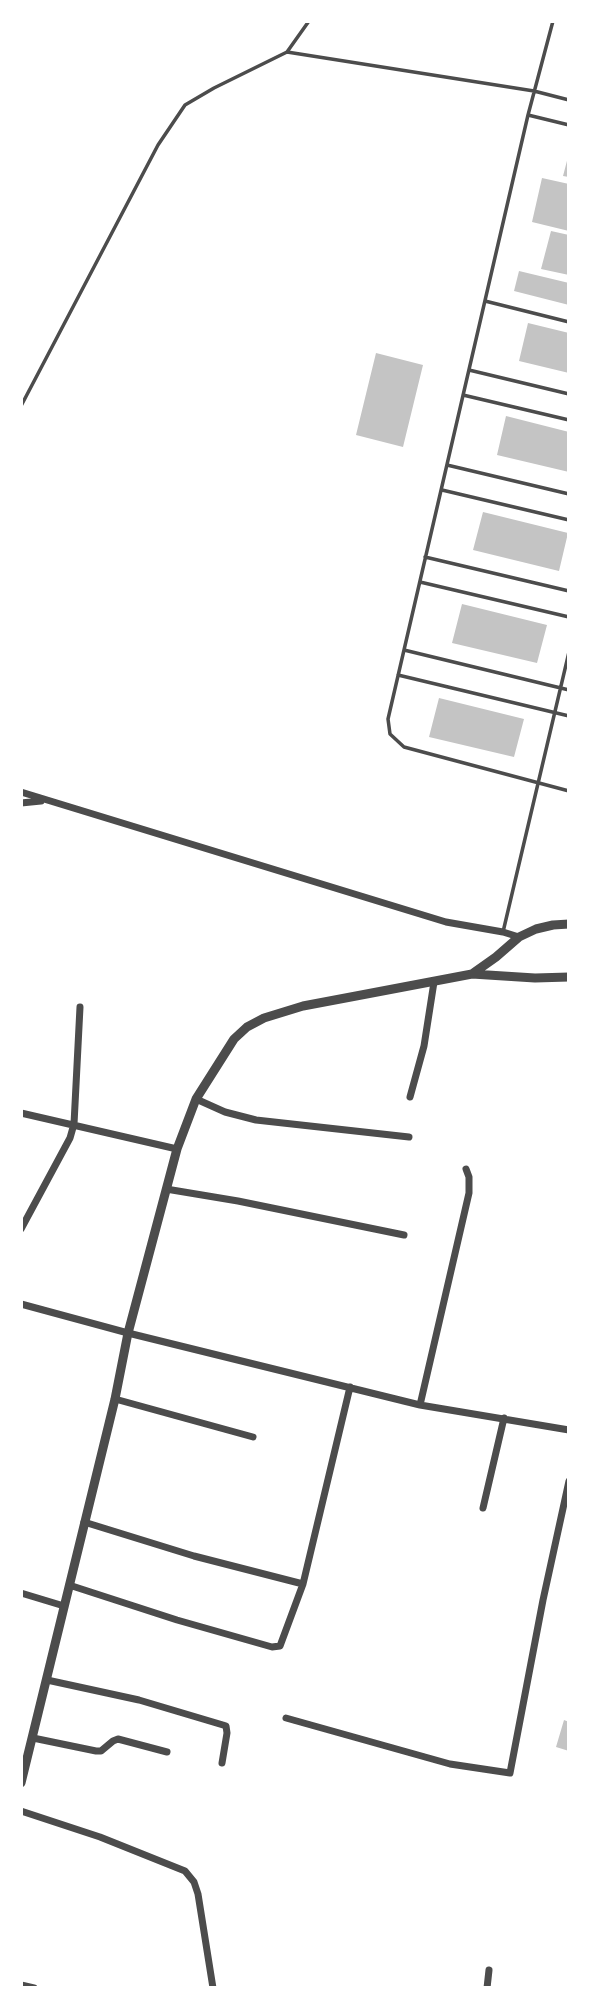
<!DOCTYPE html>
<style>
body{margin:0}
#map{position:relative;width:590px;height:2009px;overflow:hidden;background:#fff;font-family:"Sofia Sans Condensed",sans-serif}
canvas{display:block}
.frame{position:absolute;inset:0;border:23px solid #fff;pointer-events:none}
</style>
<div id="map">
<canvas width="590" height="2009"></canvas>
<div class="frame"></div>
</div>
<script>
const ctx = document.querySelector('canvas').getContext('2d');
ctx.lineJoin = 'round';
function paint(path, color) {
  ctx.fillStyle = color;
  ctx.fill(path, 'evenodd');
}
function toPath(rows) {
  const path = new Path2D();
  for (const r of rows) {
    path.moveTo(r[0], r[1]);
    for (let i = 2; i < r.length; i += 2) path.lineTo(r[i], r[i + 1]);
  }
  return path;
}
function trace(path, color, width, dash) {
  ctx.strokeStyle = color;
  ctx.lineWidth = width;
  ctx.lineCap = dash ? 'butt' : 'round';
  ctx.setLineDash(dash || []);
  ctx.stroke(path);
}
paint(toPath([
 [568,157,569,157,569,177,563,176],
 [542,178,569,184,569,231,532,222],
 [551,231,569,235,569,275,541,269],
 [519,271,569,283,569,305,514,291],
 [528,323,569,333,569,373,519,361],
 [376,353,423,365,403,447,356,435],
 [506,416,569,432,569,472,497,455],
 [483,512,568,533,559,571,473,550],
 [462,604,547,625,537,663,452,643],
 [439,698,524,719,514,757,429,737],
 [564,1720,569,1722,569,1751,556,1747]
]), '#c4c4c4');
trace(toPath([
 [553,21,528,115,388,719,390,734,404,747,569,791],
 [287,52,309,21],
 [528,115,569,125],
 [485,301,569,322],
 [469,370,569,394],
 [463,395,569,420],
 [21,406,158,145,185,105,214,88,287,52,534,91,569,100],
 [447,465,569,494],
 [442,490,569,520],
 [425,557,569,591],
 [420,582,569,617],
 [404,650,569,690],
 [398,675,569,716],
 [503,932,569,652]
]), '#4c4c4c', 3.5);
trace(toPath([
 [21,792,446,922,503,932,519,937],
 [21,803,41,801],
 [410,1097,424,1046,434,982],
 [196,1099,225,1112,256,1120,409,1137],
 [21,1113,177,1149],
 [166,1189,238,1201,404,1235],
 [21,1229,70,1138,74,1124,80,1007],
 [21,1304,128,1333,420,1405,569,1430],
 [115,1399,253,1437],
 [420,1405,469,1193,469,1177,466,1169],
 [483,1508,504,1418],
 [84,1522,194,1556,303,1584],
 [69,1585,177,1620,272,1647,280,1646,303,1584,350,1387],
 [21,1593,64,1606],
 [47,1680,139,1700,223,1725,226,1726,227,1733,222,1763],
 [286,1718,450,1764,510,1773,543,1600,569,1481],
 [33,1738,96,1751,101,1751,113,1741,118,1739,167,1752],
 [21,1811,100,1837,185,1871,194,1882,198,1894,213,1988],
 [21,1985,34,1988],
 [487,1988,489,1970]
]), '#4c4c4c', 7);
trace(toPath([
 [472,974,496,957,519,937,536,929,553,925,569,924],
 [21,1783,115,1399,128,1333,177,1149,196,1099,234,1039,247,1027,264,1018,303,1006,356,996,472,974,535,978,569,977]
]), '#4c4c4c', 9);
</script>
